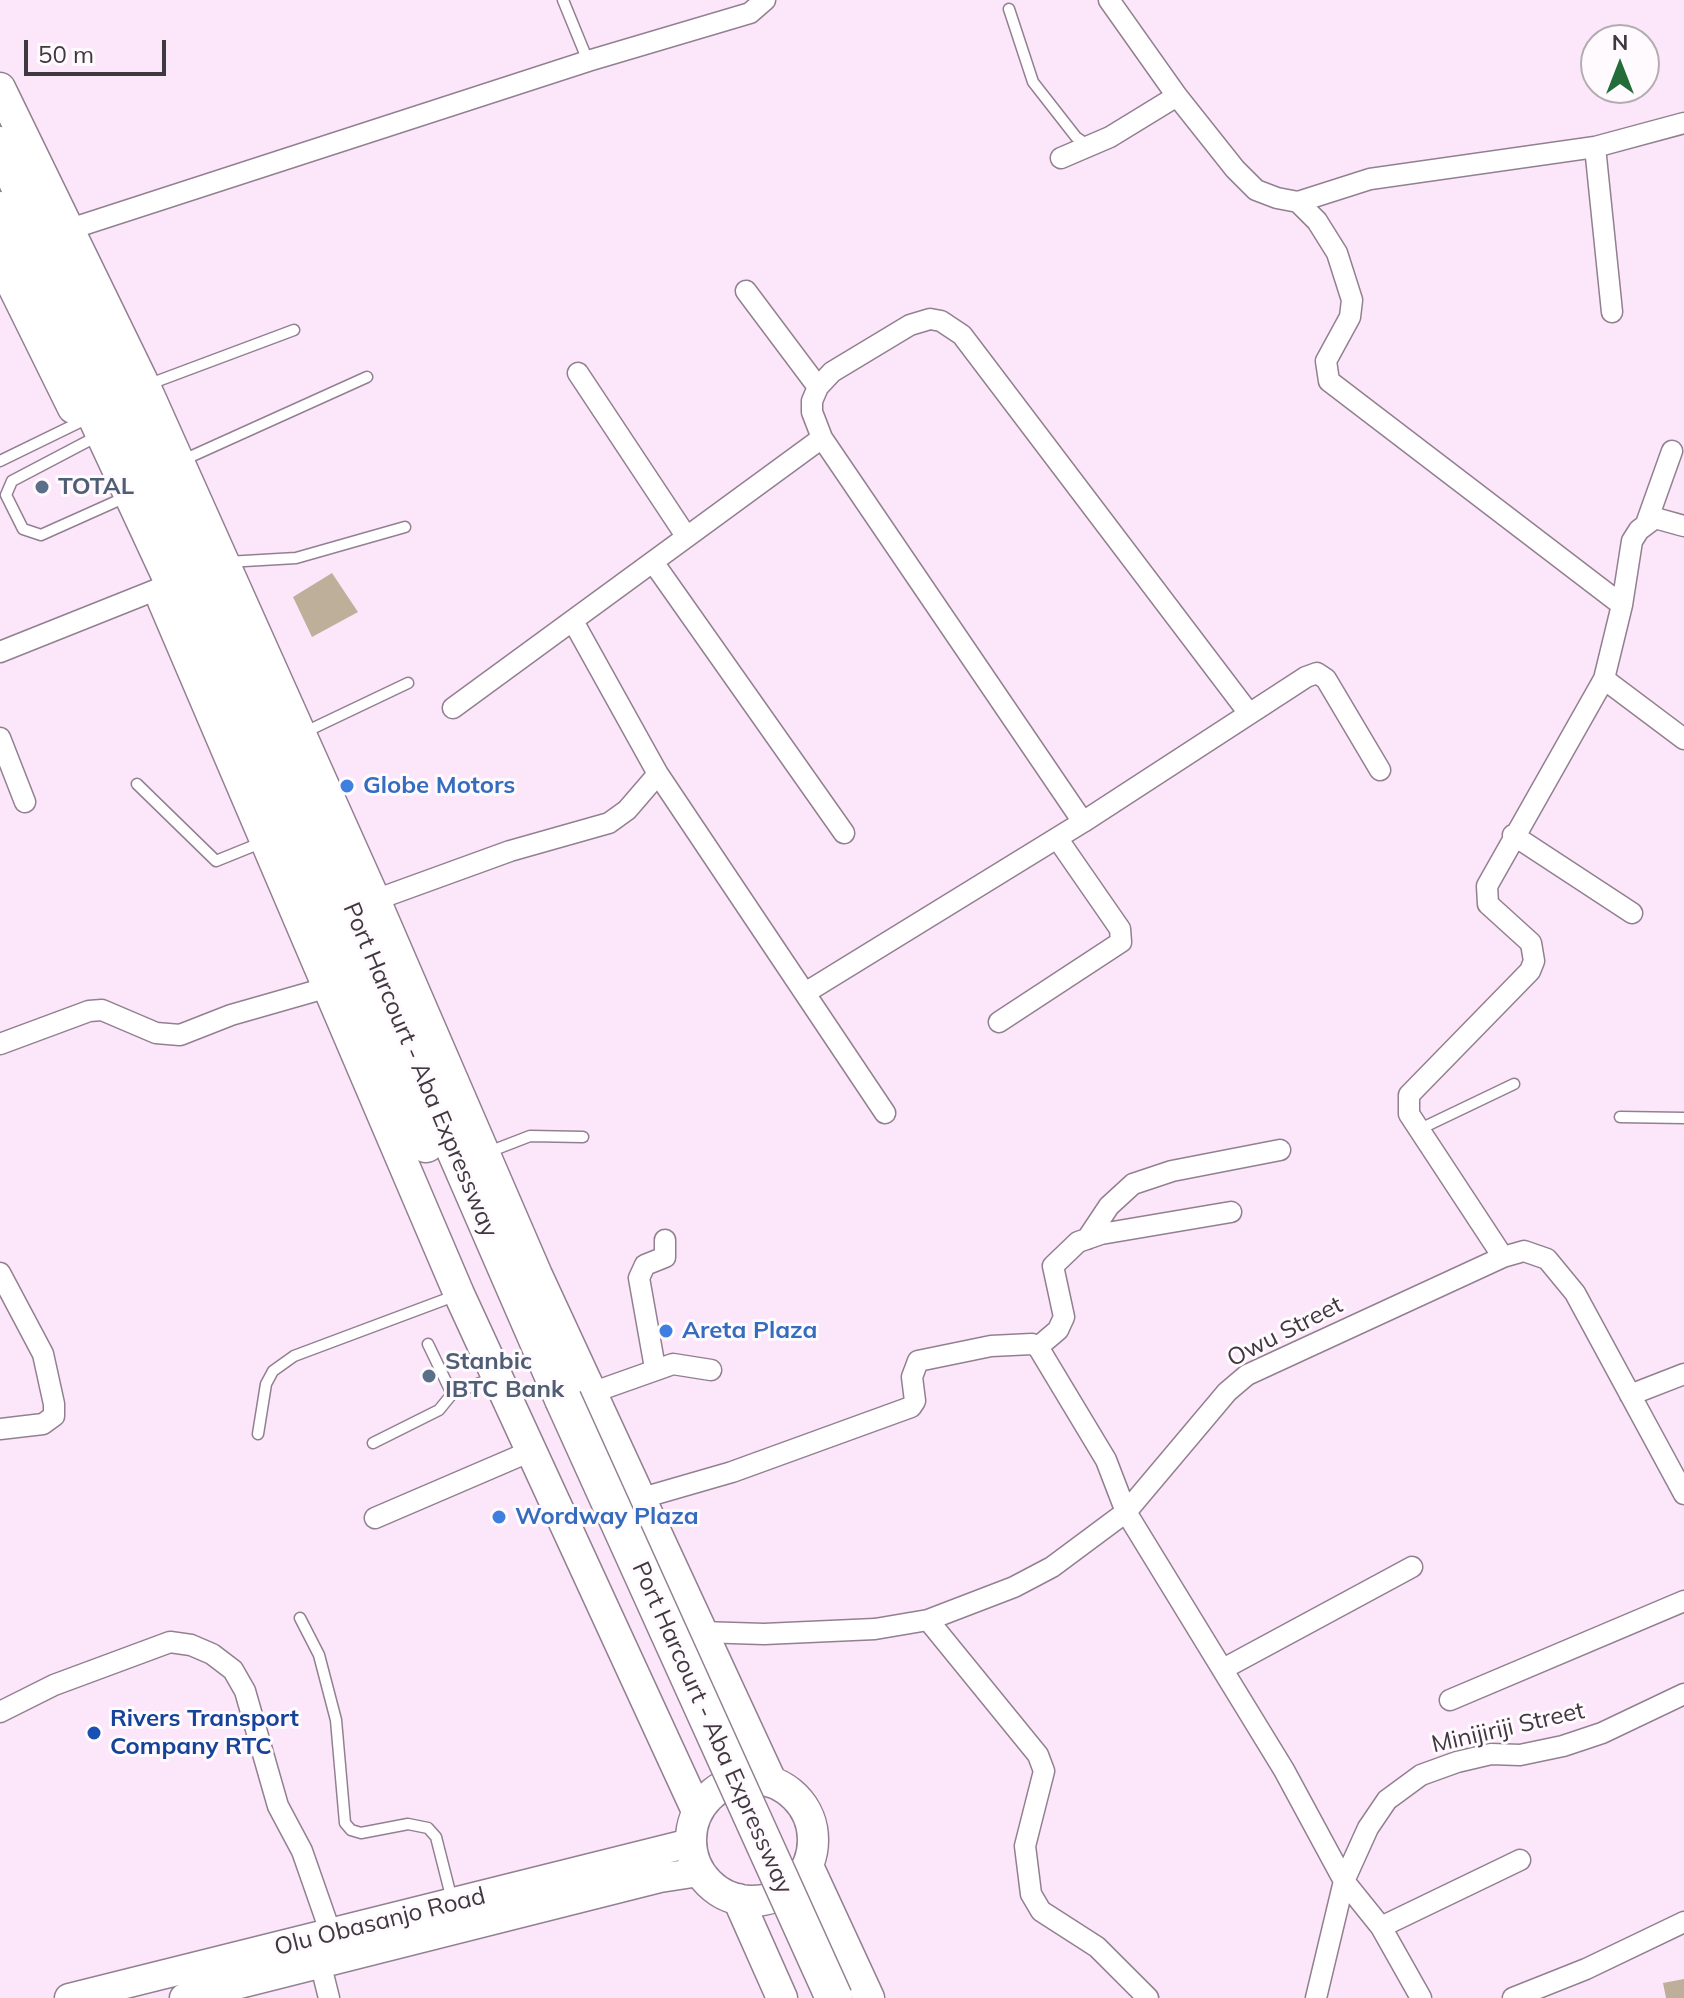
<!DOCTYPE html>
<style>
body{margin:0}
#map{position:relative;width:1684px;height:1998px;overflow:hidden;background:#fce7fa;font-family:Mulish,sans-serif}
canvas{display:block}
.north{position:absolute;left:1580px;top:24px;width:80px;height:80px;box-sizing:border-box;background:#fffafe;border:2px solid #b3acb2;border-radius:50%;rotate:0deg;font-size:22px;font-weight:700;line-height:32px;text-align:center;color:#40383f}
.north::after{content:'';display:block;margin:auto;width:28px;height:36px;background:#246c39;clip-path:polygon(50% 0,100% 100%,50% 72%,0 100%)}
.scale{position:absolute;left:24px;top:40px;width:142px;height:36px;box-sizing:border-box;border:4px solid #40383f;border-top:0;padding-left:10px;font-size:24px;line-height:28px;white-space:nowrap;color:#40383f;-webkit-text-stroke:6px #fffafe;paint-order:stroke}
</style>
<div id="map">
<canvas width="1684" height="1998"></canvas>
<div class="north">N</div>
<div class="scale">50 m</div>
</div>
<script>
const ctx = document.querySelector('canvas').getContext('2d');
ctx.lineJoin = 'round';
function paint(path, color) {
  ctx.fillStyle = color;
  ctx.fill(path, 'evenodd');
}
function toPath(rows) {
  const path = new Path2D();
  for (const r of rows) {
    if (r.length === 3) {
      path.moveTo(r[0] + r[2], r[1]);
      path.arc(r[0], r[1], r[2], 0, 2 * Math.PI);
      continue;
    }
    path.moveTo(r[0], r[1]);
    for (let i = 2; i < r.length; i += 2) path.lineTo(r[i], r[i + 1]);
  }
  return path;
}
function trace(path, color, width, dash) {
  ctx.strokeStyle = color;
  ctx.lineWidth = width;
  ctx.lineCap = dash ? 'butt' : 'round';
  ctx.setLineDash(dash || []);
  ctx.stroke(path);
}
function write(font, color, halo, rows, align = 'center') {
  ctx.font = font + ' Mulish,sans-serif';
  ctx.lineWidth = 6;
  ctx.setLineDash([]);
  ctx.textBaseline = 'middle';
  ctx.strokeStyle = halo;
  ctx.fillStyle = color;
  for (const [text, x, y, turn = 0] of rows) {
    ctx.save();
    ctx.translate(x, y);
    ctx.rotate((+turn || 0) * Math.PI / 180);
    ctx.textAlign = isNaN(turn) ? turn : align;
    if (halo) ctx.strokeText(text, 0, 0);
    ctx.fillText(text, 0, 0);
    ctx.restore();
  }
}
paint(toPath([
 [332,573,358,612,312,637,293,597],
 [1684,1979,1684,1998,1666,1998,1663,1983]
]), '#beaf9b');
const lane = toPath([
 [563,0,588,61],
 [1009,9,1033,82,1076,137,1089,146],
 [147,385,294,330],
 [90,440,12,481,6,495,23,529,41,535,117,501],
 [0,461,80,422],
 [181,461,367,377],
 [227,562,296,558,405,527],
 [303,733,408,683],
 [137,784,216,861,263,842],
 [1620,1117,1684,1118],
 [1420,1129,1514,1084],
 [486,1153,530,1136,583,1137],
 [428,1344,452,1394,495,1377],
 [258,1434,266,1384,273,1371,294,1356,457,1295],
 [373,1443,439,1410,452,1394],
 [300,1618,319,1655,336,1720,345,1823,351,1830,361,1833,408,1824,428,1828,436,1837,452,1900]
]);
const street = toPath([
 [1109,0,1177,96,1235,169,1256,190,1277,198,1298,202,1370,179,1595,147,1684,123],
 [1595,147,1612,312],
 [1061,158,1110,137,1177,96],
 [1298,202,1317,221,1337,253,1352,300,1350,317,1326,361,1329,381,1622,605],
 [67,230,588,61,750,13,765,0],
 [746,291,818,387],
 [578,373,686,536],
 [1647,521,1672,451],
 [653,562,844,833],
 [573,621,658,774,885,1113],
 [0,652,158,589],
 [1604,679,1684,739],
 [453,708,822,438],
 [0,738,25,802],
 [1083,822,822,438,812,412,812,401,818,387,832,372,910,325,930,319,941,321,962,335,1248,712],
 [1513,835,1632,913],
 [375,900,510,851,609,823,627,810,658,774],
 [805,993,1083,822,1306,677,1317,673,1326,679,1380,770],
 [999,1022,1121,942,1120,929,1057,838],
 [0,1044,89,1011,102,1010,156,1033,180,1035,231,1015,329,987],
 [1087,1239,1109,1206,1133,1184,1172,1171,1280,1150],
 [1503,1257,1409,1114,1409,1095,1530,971,1534,961,1531,943,1488,904,1487,886,1604,679,1622,605,1632,541,1639,530,1655,518,1684,526],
 [0,1273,43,1354,54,1404,54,1416,43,1424,0,1429],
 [1038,1347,1058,1330,1064,1317,1053,1266,1078,1242,1101,1234,1231,1212],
 [655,1368,639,1278,645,1265,665,1257,665,1240],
 [594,1392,673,1364,711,1370],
 [1630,1395,1684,1374],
 [642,1498,732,1472,911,1407,915,1401,912,1377,918,1361,991,1346,1032,1344,1038,1347,1106,1460,1126,1512,1284,1770,1344,1881,1381,1927,1421,1998],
 [375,1518,531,1451],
 [928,1620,1038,1755,1044,1771,1025,1846,1031,1894,1041,1911,1097,1947,1148,1998],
 [701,1632,764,1634,875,1629,928,1620,1014,1587,1052,1567,1126,1512,1227,1392,1247,1375,1503,1257,1524,1251,1547,1259,1575,1293,1684,1494],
 [1223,1669,1412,1567],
 [1450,1700,1684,1601],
 [0,1712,54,1685,170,1642,191,1645,212,1654,233,1670,245,1691,278,1806,302,1851,331,1934],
 [1381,1927,1520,1860],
 [321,1966,329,1998],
 [1316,1998,1344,1881,1368,1828,1387,1800,1421,1775,1457,1762,1491,1754,1520,1755,1563,1746,1602,1733,1684,1694],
 [1513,1998,1586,1969,1684,1922]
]);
const secondary = toPath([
 [69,1998,690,1843],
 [184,1998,660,1878,699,1872]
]);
const primary = toPath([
 [0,88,145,386,375,900,537,1275,771,1781],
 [0,260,73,408],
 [163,601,459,1294,697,1811],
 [752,1840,61],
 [808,1866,869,1998],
 [738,1899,782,1998]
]);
const highway = toPath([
 [0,145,251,681,563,1399],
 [0,210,286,825,426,1144]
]);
trace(lane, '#928091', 13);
trace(street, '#928091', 23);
trace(secondary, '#928091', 31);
trace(primary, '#928091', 33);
trace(highway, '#928091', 39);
trace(lane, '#fff', 10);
trace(street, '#fff', 20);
trace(secondary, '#fff', 28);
trace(primary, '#fff', 30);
trace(highway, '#fff', 36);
const highwayBridge = toPath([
 [563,1399,834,1998]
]);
trace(highwayBridge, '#928091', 39, []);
trace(highwayBridge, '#fff', 36);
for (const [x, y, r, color] of [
 [42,487,8,"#5c6f8a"],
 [347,786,8,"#3f7fe0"],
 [666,1331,8,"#3f7fe0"],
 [429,1376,8,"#5c6f8a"],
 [499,1517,8,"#3f7fe0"],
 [94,1733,8,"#1a4fb4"]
]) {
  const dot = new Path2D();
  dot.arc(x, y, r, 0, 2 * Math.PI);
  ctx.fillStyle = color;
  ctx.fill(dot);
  trace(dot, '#fffafe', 3);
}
write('bold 24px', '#4e5e75', '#fffafe', [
 ["TOTAL",58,487],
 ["Stanbic",445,1362],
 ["IBTC Bank",445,1390]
], 'left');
write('bold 24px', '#366cbe', '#fffafe', [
 ["Globe Motors",363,786],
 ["Areta Plaza",682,1331],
 ["Wordway Plaza",515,1517]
], 'left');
write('24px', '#40383f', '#fffafe', [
 ["Port Harcourt - Aba Expressway",420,1070,67],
 ["Owu Street",1285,1332,-27],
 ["Port Harcourt - Aba Expressway",712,1728,66],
 ["Minijiriji Street",1508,1728,-13],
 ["Olu Obasanjo Road",380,1922,-14]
]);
write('bold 24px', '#164399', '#fffafe', [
 ["Rivers Transport",110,1719],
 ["Company RTC",110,1747]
], 'left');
</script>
